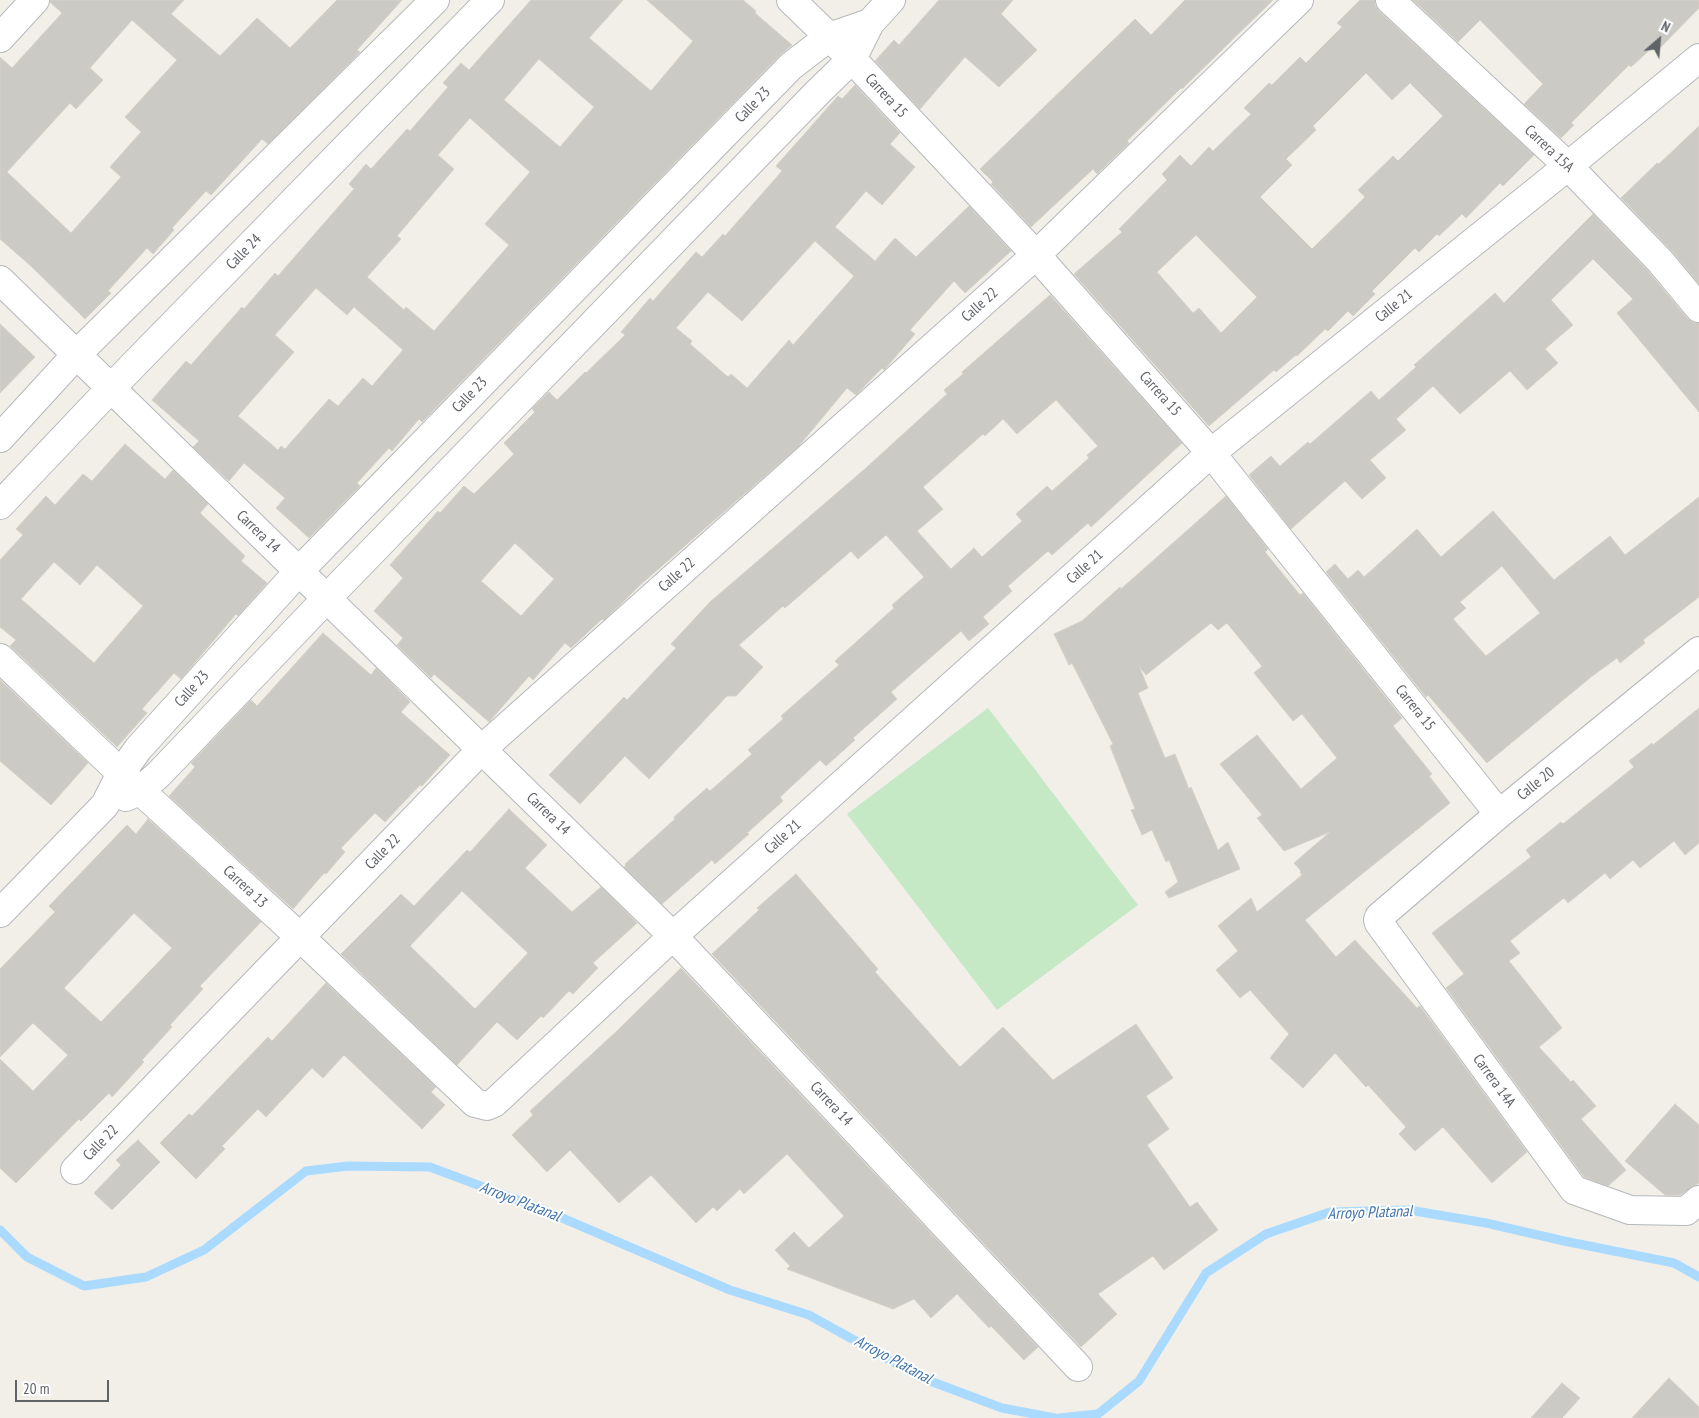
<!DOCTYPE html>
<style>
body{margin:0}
#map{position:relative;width:1699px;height:1418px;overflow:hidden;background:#f1efe8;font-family:"PT Sans Narrow",sans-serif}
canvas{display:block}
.north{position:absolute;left:1634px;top:15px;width:50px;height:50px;-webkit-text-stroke:4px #fff;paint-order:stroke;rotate:27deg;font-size:14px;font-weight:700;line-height:20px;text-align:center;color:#5f6368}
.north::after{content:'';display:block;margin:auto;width:18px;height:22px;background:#5f6368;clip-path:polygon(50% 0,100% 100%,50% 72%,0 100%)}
.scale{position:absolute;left:15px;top:1380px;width:94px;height:22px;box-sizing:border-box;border:2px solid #5f6368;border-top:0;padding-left:6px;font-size:15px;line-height:18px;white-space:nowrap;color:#5f6368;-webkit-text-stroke:4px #fff;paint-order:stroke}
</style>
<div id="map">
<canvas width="1699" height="1418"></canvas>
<div class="north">N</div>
<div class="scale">20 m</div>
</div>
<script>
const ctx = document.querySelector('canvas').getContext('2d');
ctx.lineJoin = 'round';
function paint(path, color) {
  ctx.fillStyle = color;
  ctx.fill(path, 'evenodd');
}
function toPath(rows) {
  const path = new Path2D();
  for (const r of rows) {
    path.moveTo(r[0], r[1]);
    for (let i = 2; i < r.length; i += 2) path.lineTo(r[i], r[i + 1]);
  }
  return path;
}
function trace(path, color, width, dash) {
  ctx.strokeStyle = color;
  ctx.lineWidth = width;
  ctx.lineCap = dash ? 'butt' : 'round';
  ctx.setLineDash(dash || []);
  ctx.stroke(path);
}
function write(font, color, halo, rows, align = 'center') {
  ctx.font = font + ' "PT Sans Narrow",sans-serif';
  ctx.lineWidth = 4;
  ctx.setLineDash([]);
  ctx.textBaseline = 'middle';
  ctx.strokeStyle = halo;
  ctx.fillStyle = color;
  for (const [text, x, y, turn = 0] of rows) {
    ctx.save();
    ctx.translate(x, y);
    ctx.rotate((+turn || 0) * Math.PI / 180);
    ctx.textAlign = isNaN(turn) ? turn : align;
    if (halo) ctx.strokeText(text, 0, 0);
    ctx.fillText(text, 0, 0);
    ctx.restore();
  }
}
paint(toPath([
 [988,708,1138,905,997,1010,847,814]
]), '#c5e8c5');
trace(toPath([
 [0,1230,27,1257,84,1286,146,1277,204,1250,306,1171,348,1166,430,1167,539,1208,730,1290,809,1315,922,1378,1002,1408,1055,1418],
 [1059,1418,1098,1414,1139,1381,1206,1273,1266,1234,1330,1212,1409,1210,1486,1223,1564,1241,1674,1263,1699,1277]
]), '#aadaff', 9);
const building = toPath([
 [50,0,184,0,171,14,220,56,257,18,290,48,337,0,402,0,357,50,360,52,268,144,262,139,211,195,206,191,172,228,174,230,153,254,147,248,108,291,111,293,85,319,32,267,0,239,0,57,12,68,62,13,50,2,50,0],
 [132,20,177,60,125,117,141,132,110,167,121,177,71,233,7,172,70,103,76,109,103,80,90,68,132,20],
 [531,0,623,0,589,38,651,91,693,41,647,0,743,0,756,11,755,13,792,45,780,55,422,422,419,419,392,451,389,448,357,483,360,486,309,538,276,508,285,498,244,463,229,481,193,447,199,441,152,400,186,361,191,365,242,307,244,309,275,273,278,276,354,189,349,184,366,164,371,169,407,129,410,131,448,87,443,83,461,63,469,70,531,0],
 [539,59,594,107,560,147,504,100,539,59],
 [470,118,530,172,485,224,509,245,434,331,406,307,404,310,367,277,401,239,397,236,454,169,438,155,470,118],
 [316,288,347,315,354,307,403,350,372,386,363,378,338,406,329,399,285,449,281,446,278,450,238,416,294,352,275,335,316,288],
 [939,0,1013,0,1001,14,1037,50,999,87,965,57,920,109,875,61,894,40,899,45,939,0],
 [1185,0,1273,0,1182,89,1181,88,1127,141,1129,143,1097,174,1093,169,1031,227,991,184,993,182,980,169,1135,19,1151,35,1185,0],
 [1360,0,1375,0,1375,5,1379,11,1534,155,1503,186,1500,183,1466,218,1462,214,1439,236,1437,234,1419,252,1415,248,1372,291,1375,294,1353,316,1348,311,1328,331,1325,329,1297,356,1296,355,1276,372,1274,370,1209,426,1074,274,1122,232,1119,229,1167,180,1162,174,1180,155,1191,166,1209,147,1213,151,1251,114,1244,108,1269,83,1272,85,1300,57,1306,63,1342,27,1337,23,1360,0],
 [1366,73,1392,100,1410,83,1443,116,1398,161,1393,156,1358,190,1365,197,1312,249,1260,197,1292,165,1286,159,1316,130,1313,126,1366,73],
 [1196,235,1257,297,1221,333,1199,308,1193,313,1157,272,1196,235],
 [1413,0,1699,0,1699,8,1658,50,1654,46,1631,67,1629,65,1571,123,1574,125,1561,138,1524,104,1543,84,1480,20,1458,42,1413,0],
 [855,85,900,133,890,144,915,167,882,205,866,191,835,227,875,261,895,238,916,257,969,206,1011,251,965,293,954,281,910,330,915,334,884,370,882,368,856,395,847,388,798,447,639,586,624,601,604,620,602,619,571,648,565,643,533,680,529,676,489,722,434,674,431,678,397,645,403,638,374,611,403,578,390,565,438,511,440,513,464,486,474,494,514,454,504,443,535,412,532,409,549,392,557,400,585,372,586,373,625,335,621,332,650,298,653,301,696,252,702,257,723,234,725,236,782,171,776,166,838,96,842,99,855,85],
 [815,241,854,276,793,345,789,340,747,388,731,374,728,377,690,344,692,341,676,328,708,292,742,321,815,241],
 [515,543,554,579,521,616,481,581,515,543],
 [1699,126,1699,284,1671,250,1621,198,1657,163,1659,164,1699,126],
 [1593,214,1648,271,1687,318,1693,322,1699,323,1699,412,1617,313,1633,299,1593,259,1551,300,1573,325,1545,349,1558,363,1527,390,1510,371,1460,414,1433,386,1396,419,1406,430,1370,460,1386,478,1362,499,1345,481,1291,529,1249,475,1271,456,1280,466,1308,442,1310,444,1371,391,1379,400,1416,367,1414,365,1495,293,1504,303,1593,214],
 [1050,295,1182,443,1091,527,1088,523,1052,555,1048,551,1008,586,1012,591,983,617,989,624,969,641,961,631,891,692,897,699,853,738,855,740,826,766,820,760,780,797,783,801,747,833,749,834,715,864,712,860,662,904,624,867,626,865,625,864,675,819,674,817,707,788,710,791,752,754,748,750,783,719,781,716,839,665,835,661,894,608,892,605,924,577,886,535,858,559,851,551,785,608,783,606,739,645,763,667,736,696,727,696,649,779,625,756,580,804,549,775,624,697,627,700,676,648,671,644,710,602,866,468,947,394,944,390,963,374,962,372,1050,295],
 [1056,400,1098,446,1087,455,1089,458,1052,491,1047,486,1016,514,1022,521,982,557,974,548,951,569,917,531,943,509,923,487,983,434,985,436,1003,419,1017,434,1056,400],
 [0,324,35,357,0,393,0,324],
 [125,444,165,479,173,470,208,504,200,513,245,556,241,561,267,583,238,616,236,614,181,679,174,673,142,709,147,713,117,747,10,646,16,640,0,627,0,560,23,535,16,529,46,496,55,505,83,474,92,481,125,444],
 [54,562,80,585,97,565,143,606,94,663,21,599,54,562],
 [1226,496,1268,549,1265,552,1300,595,1303,593,1402,718,1393,726,1432,774,1429,776,1450,803,1305,920,1336,957,1355,940,1417,1008,1420,1006,1527,1152,1492,1183,1443,1127,1415,1151,1399,1134,1406,1127,1368,1085,1366,1087,1335,1053,1303,1088,1270,1058,1289,1034,1250,990,1240,998,1216,970,1238,951,1218,926,1251,898,1257,912,1302,875,1300,872,1301,871,1294,863,1330,832,1284,851,1257,818,1262,815,1220,764,1257,735,1301,789,1337,758,1302,714,1293,721,1254,673,1262,666,1227,623,1218,630,1211,623,1146,675,1139,666,1148,688,1138,693,1165,758,1175,754,1189,789,1191,787,1218,850,1228,842,1240,869,1169,898,1165,892,1178,882,1169,860,1166,862,1152,830,1142,835,1131,810,1135,809,1110,746,1113,744,1072,663,1069,665,1054,634,1082,621,1120,587,1121,589,1226,496],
 [1699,497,1699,597,1643,640,1645,643,1620,663,1617,658,1591,677,1487,763,1428,695,1426,697,1326,572,1335,564,1348,579,1358,570,1364,577,1417,529,1441,557,1493,511,1554,580,1610,536,1625,555,1699,497],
 [1502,566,1540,613,1486,656,1453,619,1466,608,1460,602,1502,566],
 [323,633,371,675,376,668,410,702,401,712,450,755,422,786,420,785,385,822,375,813,341,848,345,852,326,874,324,873,293,909,169,796,195,767,191,763,251,700,257,706,323,633],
 [0,680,88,763,51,805,0,761,0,680],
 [1699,708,1699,843,1685,855,1674,841,1640,868,1633,860,1610,879,1605,873,1568,903,1564,898,1510,941,1520,953,1509,961,1562,1028,1539,1047,1571,1082,1573,1080,1596,1106,1581,1119,1626,1170,1608,1186,1584,1177,1446,988,1464,974,1432,933,1531,857,1526,850,1561,822,1563,824,1634,767,1629,761,1652,743,1653,745,1699,708],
 [509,809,547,845,525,868,572,912,601,887,637,923,593,963,598,968,573,994,569,991,543,1018,541,1016,517,1040,497,1022,457,1065,341,954,401,894,414,906,467,850,470,852,509,809],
 [462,891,528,953,475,1009,410,946,462,891],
 [148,819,261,922,200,986,203,989,170,1025,172,1027,142,1060,144,1062,112,1097,109,1093,81,1121,79,1119,16,1183,0,1168,0,1059,33,1091,68,1055,33,1023,0,1057,0,969,55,912,49,906,127,825,136,834,148,819],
 [134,913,172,948,101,1022,64,988,134,913],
 [796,874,878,969,875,972,960,1067,1003,1027,1053,1080,1136,1024,1173,1078,1146,1096,1169,1129,1147,1145,1190,1207,1197,1202,1218,1230,1164,1270,1153,1256,1098,1294,1117,1314,1081,1347,712,954,759,910,757,908,796,874],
 [681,968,1038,1347,1024,1360,991,1326,989,1328,957,1294,931,1318,914,1299,893,1309,787,1269,790,1266,775,1250,794,1232,809,1248,844,1216,787,1154,744,1194,740,1189,717,1211,713,1207,696,1223,651,1175,619,1203,570,1150,547,1172,512,1135,533,1115,530,1111,618,1030,681,968],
 [326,983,436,1087,431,1092,445,1105,422,1129,344,1055,323,1078,312,1068,266,1117,258,1109,222,1146,225,1149,196,1179,160,1143,189,1114,192,1116,268,1037,272,1041,326,983],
 [1675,1104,1699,1125,1699,1183,1680,1195,1665,1195,1625,1161,1675,1104],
 [138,1140,160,1162,112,1210,94,1193,121,1165,116,1160,138,1140],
 [1669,1378,1699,1407,1699,1418,1632,1418,1669,1378],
 [1562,1383,1580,1398,1562,1418,1531,1418,1562,1383]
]);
paint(building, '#cccac5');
trace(building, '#d6d1c6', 1);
const minor = toPath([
 [791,0,852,59,1036,255,1211,453,1499,814],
 [1390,0,1568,166,1660,261,1699,308],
 [0,38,35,0],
 [0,280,673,936,1078,1367],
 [0,438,77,354,435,0],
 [0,505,111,388,490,0],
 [1699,651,1499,814,1379,917,1378,920,1379,923,1574,1190,1630,1210,1686,1211,1699,1200],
 [0,658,121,773,300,937,475,1103,487,1106,494,1103,673,936,1211,453,1568,166,1699,58],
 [126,797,141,790,159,774,327,598,819,91,852,59,870,23,891,0],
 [0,913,105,805,121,773,138,749,299,571,791,66,829,37,870,23],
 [75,1170,482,749,1036,255,1299,0]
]);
trace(minor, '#b5b8bc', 30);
trace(minor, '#fff', 28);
write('15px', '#5f6368', '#fff', [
 ["Carrera 15",886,96,47],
 ["Calle 23",753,105,-46],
 ["Carrera 15A",1549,149,43],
 ["Calle 24",244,252,-46],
 ["Calle 22",980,305,-42],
 ["Calle 21",1394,306,-39],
 ["Carrera 15",1160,394,48],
 ["Calle 23",470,395,-46],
 ["Carrera 14",258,532,44],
 ["Calle 21",1085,567,-42],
 ["Calle 22",677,575,-42],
 ["Calle 23",192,689,-48],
 ["Carrera 15",1415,708,51],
 ["Calle 20",1536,784,-39],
 ["Carrera 14",548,814,44],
 ["Calle 21",783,837,-42],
 ["Calle 22",383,852,-46],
 ["Carrera 13",245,887,43],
 ["Carrera 14A",1494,1081,54],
 ["Carrera 14",831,1104,47],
 ["Calle 22",101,1143,-46]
]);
write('italic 16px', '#4174aa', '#fff', [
 ["Arroyo Platanal",520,1202,21],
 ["Arroyo Platanal",1370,1213,-2],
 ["Arroyo Platanal",893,1360,28]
]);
</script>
